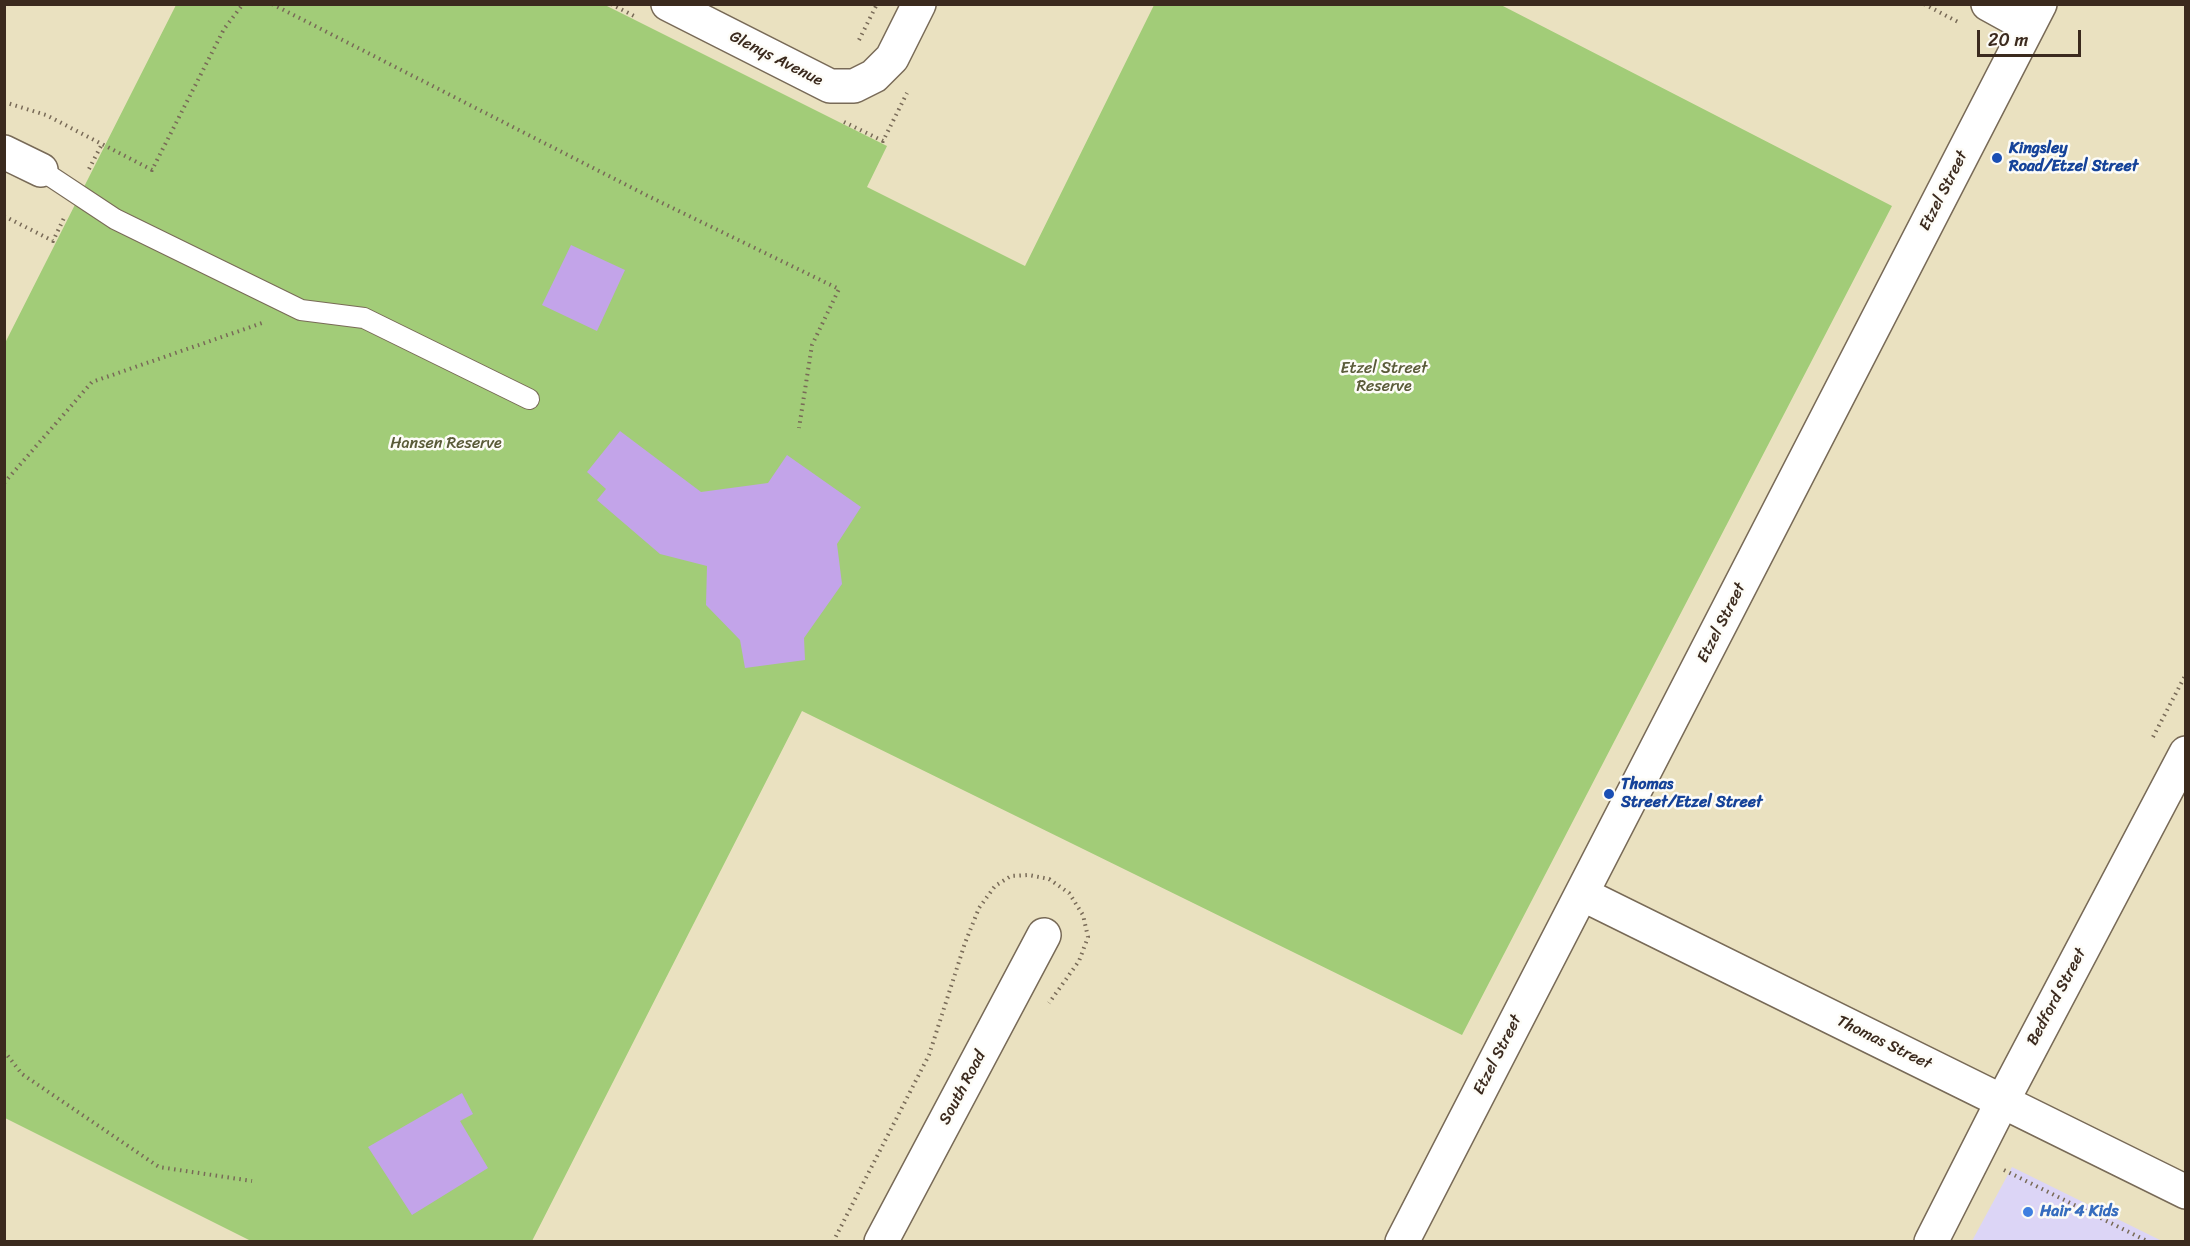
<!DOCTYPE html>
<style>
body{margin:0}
#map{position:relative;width:2190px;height:1246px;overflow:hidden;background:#eae1c0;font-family:Sriracha,sans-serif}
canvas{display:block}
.frame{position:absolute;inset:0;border:6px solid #3b2a1e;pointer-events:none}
.scale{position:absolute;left:1977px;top:30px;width:104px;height:27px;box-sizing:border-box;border:3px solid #3b2a1e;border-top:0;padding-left:8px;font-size:18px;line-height:21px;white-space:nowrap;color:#3b2a1e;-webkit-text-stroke:4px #fdfcf7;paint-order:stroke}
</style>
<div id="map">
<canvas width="2190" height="1246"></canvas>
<div class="frame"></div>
<div class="scale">20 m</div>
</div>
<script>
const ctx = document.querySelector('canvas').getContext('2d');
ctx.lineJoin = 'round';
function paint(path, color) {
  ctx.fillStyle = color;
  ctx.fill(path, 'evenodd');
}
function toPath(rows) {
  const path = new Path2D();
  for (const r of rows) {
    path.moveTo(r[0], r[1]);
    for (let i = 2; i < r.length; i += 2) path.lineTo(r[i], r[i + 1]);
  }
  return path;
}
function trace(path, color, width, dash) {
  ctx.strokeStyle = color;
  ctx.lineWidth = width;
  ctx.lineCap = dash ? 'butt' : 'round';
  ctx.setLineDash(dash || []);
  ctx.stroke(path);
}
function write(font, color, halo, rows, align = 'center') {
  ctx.font = font + ' Sriracha,sans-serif';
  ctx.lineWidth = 5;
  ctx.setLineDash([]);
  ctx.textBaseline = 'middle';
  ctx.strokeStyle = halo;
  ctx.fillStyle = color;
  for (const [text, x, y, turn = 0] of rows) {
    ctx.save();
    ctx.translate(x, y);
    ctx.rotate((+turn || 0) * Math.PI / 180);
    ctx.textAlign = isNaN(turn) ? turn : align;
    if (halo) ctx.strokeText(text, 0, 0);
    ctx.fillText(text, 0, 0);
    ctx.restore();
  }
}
paint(toPath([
 [2012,1167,2162,1241,1972,1241]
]), '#dcd5f6');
paint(toPath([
 [176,5,605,5,887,146,867,187,1025,266,1154,5,1501,5,1892,206,1462,1035,802,711,532,1241,251,1241,5,1118,4,345]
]), '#a2cc78');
paint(toPath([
 [571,245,625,270,597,331,542,305],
 [620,431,701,492,768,483,787,455,861,507,837,544,842,584,804,638,805,660,745,668,740,640,706,605,707,566,660,554,597,500,606,489,587,472],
 [462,1093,473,1114,460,1121,488,1168,412,1215,368,1147]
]), '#c3a4e9');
const service = toPath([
 [41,170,115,219,301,310,364,318,529,399]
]);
const minor = toPath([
 [668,4,830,86,854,86,874,76,892,58,919,4],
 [1988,4,2028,26],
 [4,152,41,170],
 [1582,894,2186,1192],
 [881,1242,1044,935],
 [1402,1242,2040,4],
 [1931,1242,2002,1102,2186,753]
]);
trace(service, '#786a57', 22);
trace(minor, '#786a57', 36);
trace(toPath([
 [272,4,648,196,839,289,812,345,799,428],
 [611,4,636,17],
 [1924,4,1958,22],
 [859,40,877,4],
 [4,102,46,115,152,170,224,29,243,4],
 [844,122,883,141,907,93],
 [89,169,102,144],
 [4,216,53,241,64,218],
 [4,483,92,382,265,322],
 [2153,737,2186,674],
 [4,1051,22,1074,159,1167,252,1181],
 [2004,1170,2149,1242],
 [833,1242,929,1055,965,943,979,908,995,886,1011,876,1029,875,1049,879,1069,893,1083,915,1088,937,1079,961,1049,1003]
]), '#786a57', 4, [1.5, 4.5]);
trace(service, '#fff', 20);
trace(minor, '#fff', 33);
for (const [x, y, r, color] of [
 [1997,158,6,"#1a4fb4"],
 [1609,794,6,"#1a4fb4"],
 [2028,1212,6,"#3f7fe0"]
]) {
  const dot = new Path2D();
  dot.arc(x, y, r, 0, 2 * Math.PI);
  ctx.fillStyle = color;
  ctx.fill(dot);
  trace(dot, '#fdfcf7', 2);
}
write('16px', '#3b2a1e', '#fdfcf7', [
 ["Glenys Avenue",776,59,27],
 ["Etzel Street",1944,191,-63],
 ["Etzel Street",1722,623,-63],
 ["Bedford Street",2057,997,-62],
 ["Thomas Street",1884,1043,26],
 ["Etzel Street",1498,1055,-63],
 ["South Road",963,1088,-62]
]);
write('bold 16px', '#164399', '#fdfcf7', [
 ["Kingsley",2009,149],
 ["Road/Etzel Street",2009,167],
 ["Thomas",1621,785],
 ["Street/Etzel Street",1621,803]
], 'left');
write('16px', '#5a5b39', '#fdfcf7', [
 ["Etzel Street",1384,369],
 ["Reserve",1384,387],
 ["Hansen Reserve",446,444]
]);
write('bold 16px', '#366cbe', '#fdfcf7', [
 ["Hair 4 Kids",2040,1212]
], 'left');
</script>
